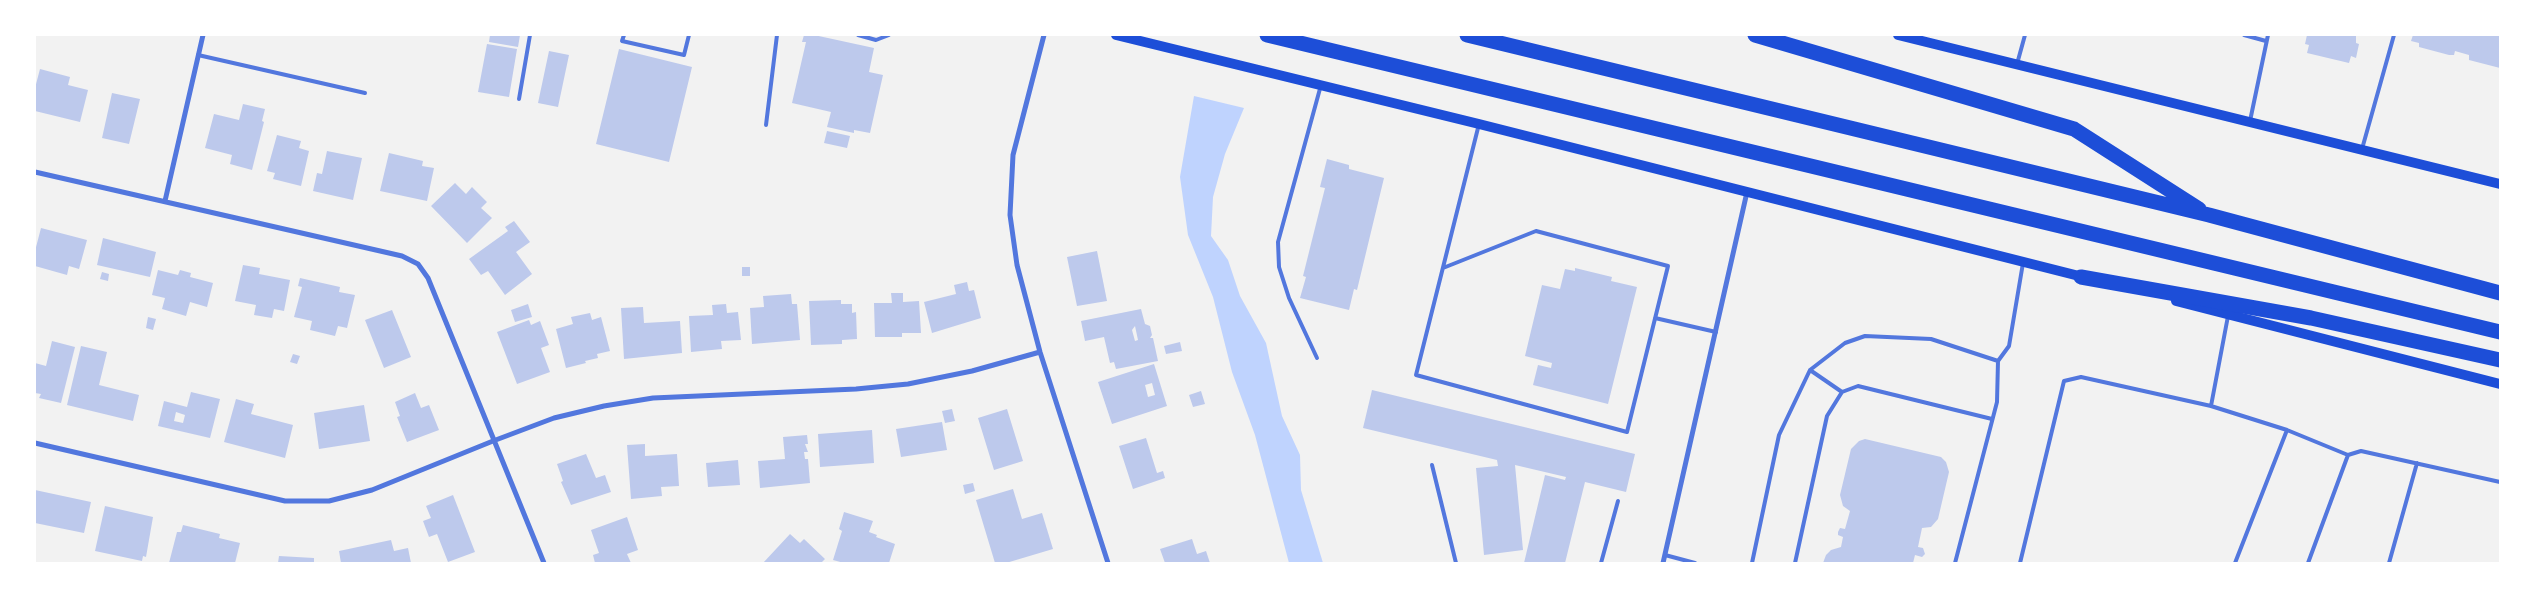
<!DOCTYPE html>
<style>
body{margin:0}
#map{position:relative;width:2535px;height:598px;overflow:hidden;background:#f2f2f2;font-family:Mulish,sans-serif}
canvas{display:block}
.frame{position:absolute;inset:0;border:36px solid #fff;pointer-events:none}
</style>
<div id="map">
<canvas width="2535" height="598"></canvas>
<div class="frame"></div>
</div>
<script>
const ctx = document.querySelector('canvas').getContext('2d');
ctx.lineJoin = 'round';
function paint(path, color) {
  ctx.fillStyle = color;
  ctx.fill(path, 'evenodd');
}
function toPath(rows) {
  const path = new Path2D();
  for (const r of rows) {
    path.moveTo(r[0], r[1]);
    for (let i = 2; i < r.length; i += 2) path.lineTo(r[i], r[i + 1]);
  }
  return path;
}
function trace(path, color, width, dash) {
  ctx.strokeStyle = color;
  ctx.lineWidth = width;
  ctx.lineCap = dash ? 'butt' : 'round';
  ctx.setLineDash(dash || []);
  ctx.stroke(path);
}
paint(toPath([
 [1194,96,1244,108,1225,154,1213,197,1211,236,1228,260,1240,296,1266,343,1282,416,1300,455,1301,490,1323,563,1289,563,1255,435,1232,372,1213,297,1188,235,1180,177]
]), '#bfd3fe');
paint(toPath([
 [490,35,520,35,518,47,489,42],
 [804,35,814,35,874,48,869,72,883,75,870,133,854,130,854,133,827,127,831,112,792,103,806,42,802,42],
 [2307,35,2356,35,2356,43,2359,44,2356,58,2351,56,2349,63,2307,53,2309,45,2305,44],
 [2413,35,2500,35,2500,68,2469,60,2469,55,2455,51,2454,55,2449,55,2419,47,2419,43,2411,41],
 [487,44,517,49,509,97,478,92],
 [619,49,692,67,669,162,596,144],
 [549,51,569,55,558,107,538,103],
 [40,69,70,77,68,85,88,90,80,122,35,111,35,88],
 [112,93,140,99,129,144,102,138],
 [243,104,265,109,262,121,264,122,252,170,230,164,232,155,205,148,214,114,239,120],
 [827,131,850,136,847,148,824,143],
 [277,135,301,141,299,148,309,151,301,186,273,179,275,173,267,171],
 [327,151,362,158,353,200,313,191,317,173,322,174],
 [389,153,423,161,422,166,434,168,427,201,380,191],
 [1327,159,1349,165,1349,169,1384,178,1357,290,1354,289,1349,310,1300,298,1306,277,1303,276,1325,188,1320,187],
 [455,183,466,194,472,187,487,202,481,208,492,218,467,243,431,206],
 [514,221,530,242,516,252,532,274,505,295,488,271,481,275,469,259,508,231,505,227],
 [41,228,87,240,79,269,69,266,67,275,35,266,35,251],
 [103,238,156,252,150,277,97,265],
 [1097,251,1107,301,1077,306,1067,257],
 [243,265,260,268,259,274,290,280,284,311,274,309,272,318,254,315,256,305,235,301],
 [742,267,750,267,750,276,742,276],
 [1575,268,1612,277,1611,281,1637,287,1608,404,1533,385,1538,365,1551,368,1552,363,1525,356,1542,285,1560,289,1565,269,1575,271],
 [158,270,178,275,180,270,191,273,190,277,213,283,207,307,190,302,186,316,162,309,165,298,152,295],
 [102,272,109,274,108,281,100,279],
 [300,278,340,287,339,292,355,295,347,328,338,326,335,336,310,330,312,321,294,317,302,287,298,286],
 [967,282,969,291,974,290,981,318,932,333,924,302,956,294,954,285],
 [891,293,903,293,903,302,919,301,921,333,902,333,902,337,875,337,874,303,892,303],
 [791,294,792,304,797,304,800,340,752,344,750,308,764,307,763,296],
 [841,300,841,304,852,304,852,313,856,312,857,339,842,340,842,344,811,345,809,301],
 [528,304,532,317,515,322,511,310],
 [726,304,727,313,738,312,741,340,721,341,722,349,691,352,689,316,713,315,712,305],
 [643,307,644,323,680,321,682,353,624,359,621,308],
 [1141,309,1145,324,1150,326,1152,335,1150,338,1153,338,1158,361,1116,369,1114,362,1110,363,1104,337,1085,341,1081,321],
 [1135,326,1138,340,1135,341,1132,330],
 [392,310,411,357,384,368,365,320],
 [590,313,592,320,601,317,610,351,597,354,598,358,585,361,586,363,566,368,556,329,573,324,571,317],
 [148,317,156,319,153,330,146,328],
 [529,320,531,325,540,321,549,345,541,348,550,372,517,384,497,332],
 [52,341,75,347,61,403,39,398,41,394,35,393,35,363,46,366],
 [1180,342,1182,351,1166,354,1164,346],
 [81,346,107,352,99,385,139,395,133,421,67,405],
 [293,354,300,356,297,364,290,362],
 [1154,364,1167,406,1112,424,1098,382],
 [1152,383,1155,395,1148,397,1145,385],
 [1372,390,1635,454,1626,492,1585,482,1565,563,1524,563,1545,475,1565,480,1566,477,1515,465,1523,550,1484,555,1476,468,1498,466,1497,460,1363,428],
 [1201,391,1205,404,1193,407,1189,395],
 [191,392,220,399,210,438,158,426,164,401,187,407],
 [176,412,185,415,183,423,174,421],
 [415,393,421,408,429,405,439,430,407,442,397,417,400,416,395,402],
 [236,399,254,404,251,414,293,425,285,458,224,442],
 [364,405,370,441,319,449,314,413],
 [952,409,955,421,945,423,942,411],
 [1007,409,1023,461,994,470,978,418],
 [942,422,947,450,901,457,896,429],
 [872,430,874,463,820,467,818,434],
 [807,435,808,444,805,444,808,452,804,452,805,459,808,459,810,483,760,488,758,461,785,459,783,437],
 [1146,438,1157,473,1163,471,1165,478,1133,489,1119,446],
 [1865,439,1941,457,1946,462,1949,472,1938,519,1931,527,1922,528,1918,547,1923,548,1925,554,1922,557,1915,555,1913,563,1823,563,1826,555,1831,550,1841,547,1843,537,1838,535,1838,532,1840,528,1845,529,1850,511,1843,506,1840,495,1851,449,1859,441],
 [645,444,645,456,677,454,679,486,661,487,662,496,631,499,627,445],
 [586,454,596,478,605,475,611,492,571,505,561,482,563,481,557,464],
 [738,460,740,485,708,487,706,463],
 [973,483,975,491,965,494,963,485],
 [1013,489,1022,519,1042,513,1053,549,1006,563,995,563,976,500],
 [35,490,91,502,84,533,35,523],
 [453,495,475,552,448,562,437,534,429,537,423,521,431,518,426,506],
 [105,506,153,517,146,557,143,556,142,561,95,551],
 [844,512,873,521,869,532,877,535,876,537,895,544,889,563,844,563,833,560,842,531,839,529],
 [627,517,638,550,627,554,631,563,595,563,593,555,599,553,591,530],
 [183,525,220,534,219,538,240,543,235,563,169,563,177,532,181,532],
 [790,534,800,543,804,539,825,559,821,563,763,563],
 [1192,539,1197,554,1206,551,1210,563,1165,563,1160,549],
 [391,540,394,551,408,548,411,563,341,563,339,551],
 [279,556,314,558,314,563,278,563]
]), '#bdc9ec');
trace(toPath([
 [624,35,622,41,684,55,689,35],
 [858,35,876,40,889,35],
 [2244,35,2266,41],
 [198,55,365,93],
 [2017,64,2025,35],
 [519,99,530,35],
 [2250,121,2268,35],
 [766,125,777,35],
 [2362,149,2394,35],
 [1443,268,1536,231,1668,266,1627,432,1416,375,1479,124],
 [2228,316,2211,406,2287,430,2235,563],
 [1655,318,1716,332],
 [1317,358,1289,298,1279,267,1278,242,1321,85],
 [1810,370,1842,392],
 [2287,430,2348,455],
 [1432,465,1456,563],
 [1665,555,1695,563],
 [1601,563,1618,501],
 [1752,563,1779,435,1810,370,1845,343,1865,336,1931,339,1998,361,2009,346,2023,263],
 [1795,563,1827,416,1842,392,1858,386,1992,419],
 [1955,563,1997,402,1998,361],
 [2020,563,2064,381,2081,377,2211,406],
 [2308,563,2348,455,2361,451,2500,482],
 [2389,563,2417,463]
]), '#5277de', 4);
trace(toPath([
 [1044,35,1013,155,1010,215,1017,265,1040,352,1108,563],
 [35,172,402,256,418,264,428,278,544,563],
 [165,201,203,35],
 [35,443,285,501,329,501,372,490,493,441,554,418,604,406,653,398,856,389,908,384,972,371,1040,352],
 [1663,563,1747,192]
]), '#5277de', 5);
trace(toPath([
 [1116,35,1479,124,2087,278],
 [1898,35,2500,184],
 [2176,301,2500,384]
]), '#1d4ed8', 10);
trace(toPath([
 [1267,35,2500,332],
 [1467,35,2209,215,2500,293],
 [1755,35,2074,129,2199,209],
 [2081,277,2311,318,2500,360]
]), '#1d4ed8', 15);
</script>
